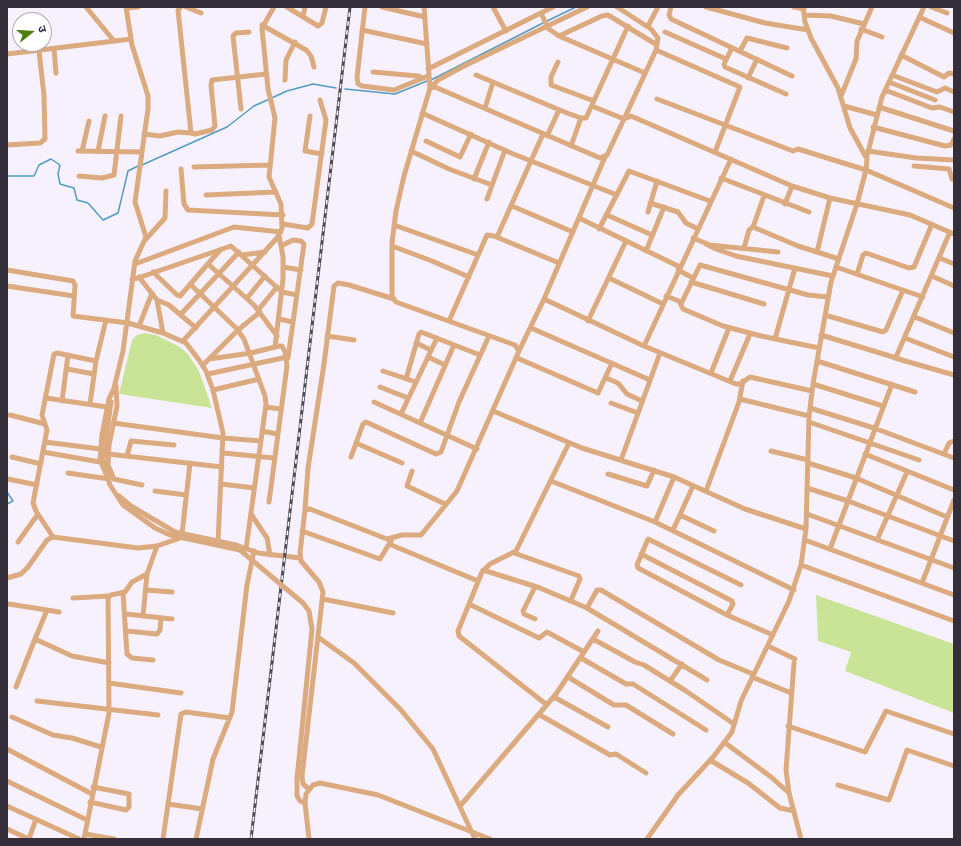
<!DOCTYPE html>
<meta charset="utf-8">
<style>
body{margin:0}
#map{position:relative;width:961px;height:846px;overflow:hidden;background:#f7f1fe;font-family:Jost,"Noto Sans Devanagari",sans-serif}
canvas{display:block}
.frame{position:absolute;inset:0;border:8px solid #342e3b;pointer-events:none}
.north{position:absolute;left:12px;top:12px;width:40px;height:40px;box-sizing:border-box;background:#fff;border:1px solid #aeabb1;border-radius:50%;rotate:73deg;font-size:11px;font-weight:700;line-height:16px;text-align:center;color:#342e3b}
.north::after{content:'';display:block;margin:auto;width:14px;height:18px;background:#4e8010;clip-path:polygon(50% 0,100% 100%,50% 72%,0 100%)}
</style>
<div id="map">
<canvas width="961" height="846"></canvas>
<div class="frame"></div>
<div class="north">उ</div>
</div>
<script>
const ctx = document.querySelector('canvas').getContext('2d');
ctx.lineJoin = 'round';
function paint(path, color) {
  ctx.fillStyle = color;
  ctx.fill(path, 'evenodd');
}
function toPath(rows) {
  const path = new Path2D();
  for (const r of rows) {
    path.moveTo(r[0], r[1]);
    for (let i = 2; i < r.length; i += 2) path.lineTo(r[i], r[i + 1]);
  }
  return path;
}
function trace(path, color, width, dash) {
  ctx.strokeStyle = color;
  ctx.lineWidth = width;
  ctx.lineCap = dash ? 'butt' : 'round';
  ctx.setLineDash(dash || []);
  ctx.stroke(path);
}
paint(toPath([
 [145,333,156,335,180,347,188,354,199,371,212,408,119,394,132,340,137,335],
 [816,595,954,644,954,713,845,671,851,652,818,641]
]), '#cae497');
trace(toPath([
 [547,21,576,7],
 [431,80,543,23],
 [345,89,395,94,427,81],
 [142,165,227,127,254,106,287,91,313,84,336,88],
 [7,176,34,176,39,165,51,159,60,165,58,174,60,184,74,188,77,200,88,203,103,220,118,213,128,171,138,166],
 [7,492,13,501,7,504]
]), '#529cc2', 1.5);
trace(toPath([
 [86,7,114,41],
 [181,7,178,10,191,133,195,134,212,130,215,126,211,85,212,80,266,74],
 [186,7,201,13],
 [287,7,318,26,322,23,326,7],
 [365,7,357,77,358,84,362,86,394,90,428,76],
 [382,7,425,17],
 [424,7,430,88],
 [493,7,506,31],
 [617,7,651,29,658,38,656,50,625,117],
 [671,7,669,15,671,19,792,76],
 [706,7,765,23,808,30],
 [794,7,804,9],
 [931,7,947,13],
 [127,8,138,7],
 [541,13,547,26],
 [804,15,831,16,864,24],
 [303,17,305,7],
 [919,17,954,33],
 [262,25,306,50,311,56,314,67],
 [648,26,658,7],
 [546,27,559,36,645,73],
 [861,29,882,37],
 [362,30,427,44],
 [665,32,726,59],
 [559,36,602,16,608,15,657,45],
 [732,48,724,64,725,67,786,94],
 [54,49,56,73],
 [656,50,740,87,715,152],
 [740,51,747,38,787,48],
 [7,54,131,39],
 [901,55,944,77,949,73,954,74],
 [558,62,551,77,551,85,594,101],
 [428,69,553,7],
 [373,72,418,76,424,78],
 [476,75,567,113,581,118,586,118,628,26],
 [892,75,937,92,945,88,954,92],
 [748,78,757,59],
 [285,80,286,60,295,42],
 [889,82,935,100],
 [432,86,438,80,466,65,587,7],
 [885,90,932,108,940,107,954,112],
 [841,96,856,59,857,41,872,7],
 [657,99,793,151,798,149,866,170,954,208],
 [592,106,624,119],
 [844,106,877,115],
 [879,107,954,131],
 [485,108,493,82],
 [241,109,233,36,236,33,249,32],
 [422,113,511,153,617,195],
 [310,116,305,151,322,154],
 [873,127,945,146,951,145,954,139],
 [144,134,160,136,178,132,191,133],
 [547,136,559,110],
 [426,141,460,157,471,134],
 [7,145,40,143,45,139,44,95,39,51],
 [571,146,581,118],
 [78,151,141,152],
 [82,151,89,121],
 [98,151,105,116],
 [411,151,449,169,492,185],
 [868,151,916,158,954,160],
 [867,156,882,97,924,7],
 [914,166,949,169,952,179,954,180],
 [194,167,270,165],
 [181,169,184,204,188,210,283,215],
 [79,176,102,178,114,175,121,116],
 [721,178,809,212],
 [474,179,489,142],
 [206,195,276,192],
 [487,199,505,150],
 [650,203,678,212,686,223,698,229],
 [785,204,792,186],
 [512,206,573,232],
 [648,212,657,181],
 [607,215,652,235],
 [579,218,680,267],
 [283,224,308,228,312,224,326,120,320,100],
 [394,225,478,255],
 [753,227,764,196],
 [599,229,629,171,710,201],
 [497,237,543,134],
 [693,238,710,245,778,252],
 [146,239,165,218,166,191],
 [706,244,716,249,736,256,833,276],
 [281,246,293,240,301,241,304,244,288,358],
 [392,246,432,261,469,277],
 [744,248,749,230,753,227,798,246,839,259],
 [646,251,664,207],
 [817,252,830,198],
 [242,255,265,252],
 [940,258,954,264],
 [135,264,234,227,281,232],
 [208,264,254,305,277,336],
 [283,267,301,270],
 [836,267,923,297],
 [7,270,73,281,75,285,73,316,128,323,163,333,186,343,199,360,206,371,213,390,223,433,218,542],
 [678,270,693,278],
 [153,272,177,295,180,296,220,250],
 [857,274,863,255,866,253,909,268,914,267,932,224],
 [932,276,954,286],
 [139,277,157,300,163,333],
 [609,278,663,304],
 [132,280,231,246,282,292,297,295],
 [691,282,764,304],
 [190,284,236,328,244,339,265,396,266,404,246,549],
 [7,286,74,296],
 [666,296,679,301,683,309,723,326,761,336,819,348],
 [247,298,265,276],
 [544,299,644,346,736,384,740,384,750,377,812,391],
 [157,300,169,305,196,328],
 [681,304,700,265,808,295,828,297],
 [259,309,277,287],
 [181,314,239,252],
 [825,315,883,332,886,330,903,290],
 [915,317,954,333],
 [279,319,293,322],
 [449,321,487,235,494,236,559,263],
 [588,321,626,241],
 [139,326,152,293],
 [531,328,650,380],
 [821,335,893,357,896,357,950,232],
 [327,336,354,340],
 [905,338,954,357],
 [775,339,795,268],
 [183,341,277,238,282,228,281,204,269,177,275,118,268,89,262,28,274,7],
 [416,343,431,350],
 [644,346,731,159],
 [275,347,283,279,283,257,279,235],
 [519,351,544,299,605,157],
 [428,357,445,365],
 [517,358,598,393,612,363],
 [895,358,954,375],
 [209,359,251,353,279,346,282,346,285,352,287,366,269,502],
 [817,361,915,392],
 [203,365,238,330,260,312],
 [67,369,94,374],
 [383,371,416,382],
 [711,373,729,328],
 [208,374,287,357],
 [606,378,618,383,627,394,642,401],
 [406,379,419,334,421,332,480,355],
 [730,381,750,334],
 [813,384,883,406],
 [116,386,117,406,109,445,108,465,114,479,142,485],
 [380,387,408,398],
 [213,390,259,379],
 [46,398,107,407],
 [740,399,809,416],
 [62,401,68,355],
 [374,402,477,449],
 [611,403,638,413],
 [90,404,96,361,106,320],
 [266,407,280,409],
 [810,408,874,428,954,458],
 [493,411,582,448,674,477,745,509,806,529],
 [401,414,437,338],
 [10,415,45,424],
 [809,422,919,460],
 [113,423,223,438,261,441],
 [420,423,454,345],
 [262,431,277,434],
 [45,442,100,449],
 [356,443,402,463],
 [771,451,808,460],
 [43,452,100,462],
 [223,453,274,458],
 [108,454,222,467],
 [865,454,954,490],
 [944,454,949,443,954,441],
 [127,456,131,441,174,445],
 [12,457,41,464],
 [351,457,363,424,366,422,436,454,441,452,459,402,489,336],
 [621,460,660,353],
 [808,463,856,478,947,517],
 [412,471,407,486,445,504],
 [68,473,109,479],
 [106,474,100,460,102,435,109,399,114,388,123,351,135,261,146,237,135,202,148,109,148,96,132,45,126,7],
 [608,474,647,486,654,470],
 [8,479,37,485],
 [551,481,655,522,794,590],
 [221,484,254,488],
 [807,488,848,501,954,541],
 [155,491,186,495],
 [706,491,739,402,743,381],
 [119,496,131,506,175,532,236,545,258,553,300,558],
 [305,510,308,468,324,364,334,286,338,283,349,285,394,299],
 [251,514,267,538,270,555],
 [807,514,954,568],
 [680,515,714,531],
 [655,522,674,477],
 [673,530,693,486],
 [302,531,380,559,392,539],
 [182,534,190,463],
 [53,537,36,511,33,503,47,430,42,415,54,354,57,353,96,361],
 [805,540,954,595],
 [877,540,907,472],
 [18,542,38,514],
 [389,544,478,581],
 [830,549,892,384],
 [514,553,579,576,580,579,571,600],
 [641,554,732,601,733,604,727,615],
 [801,565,954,621],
 [483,570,540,588,587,608,707,680],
 [7,578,21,574,28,567,47,540,53,537,138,548,157,546,183,537],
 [922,583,954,500],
 [741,585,648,539,637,565,638,568,727,615,773,635],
 [146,590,172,592],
 [123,593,127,654,132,658,153,660],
 [73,598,109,596],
 [323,599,393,613],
 [9,604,47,610],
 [469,604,539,638,547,632,584,652],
 [587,608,597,590,601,590,719,660,753,674],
 [126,614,172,619],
 [143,616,147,574],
 [535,619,524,614,523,611,535,587],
 [127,631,157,634,160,630,161,618],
 [318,637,354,663,401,710,433,749,475,839],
 [35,639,47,610,59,612],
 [593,639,635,662,644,665,686,691,734,724],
 [768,646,795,659],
 [581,658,626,684,633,684,706,730],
 [794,663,786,770,789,793,801,839],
 [568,677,614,705,626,705,673,734],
 [752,677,791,693],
 [670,681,682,664],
 [109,683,181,693],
 [16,687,35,639,72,656,109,663],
 [554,697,608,727],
 [37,701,158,715],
 [547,705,459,636,458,631,482,572,490,564,516,551,569,443],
 [540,715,610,755,616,754,646,773],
 [12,717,53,735,72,738,101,747],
 [788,726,865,752,886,711,954,734],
 [724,742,771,777,789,793],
 [7,749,92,794],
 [710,760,748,783,780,808,794,811],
 [297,779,297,796,300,801,305,803],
 [7,781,87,820],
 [838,785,889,800,907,750,954,766],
 [309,789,303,784,302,776,323,592,319,582,301,561,300,553,305,510,310,509,387,539,402,535,421,535,457,491,519,351,515,345,396,302,392,297,392,243,396,211,404,176,430,88,435,87,600,158,607,155,624,119,631,116,792,186,830,198,910,215,954,234],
 [90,802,126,810,129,807,129,794,93,787],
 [168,804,202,809],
 [7,806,79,839],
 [460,806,556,694,598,631],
 [7,829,29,839],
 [85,834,114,839],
 [29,839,36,819],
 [84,839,109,713,108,598,111,595,125,592,132,582,147,574,157,546],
 [163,839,181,714,186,712,230,718],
 [196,839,213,759,232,712,247,585,254,551],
 [309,839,305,803,306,794,313,785,320,783,378,795,490,839],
 [647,839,678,795,714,756,732,732,741,701,789,601,801,565,806,529,809,416,813,384,831,282,857,204,866,170,867,159,850,128,838,88,811,38,805,22,803,7]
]), '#dbaa7f', 5);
const rail = toPath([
 [251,839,350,7]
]);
trace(rail, '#504a57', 3);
trace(rail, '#fff', 1.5, [4.5]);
trace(toPath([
 [111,402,103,460,110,485,123,505,155,528,170,535,240,550,303,603,309,611,312,629,297,779]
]), '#dbaa7f', 5);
</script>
